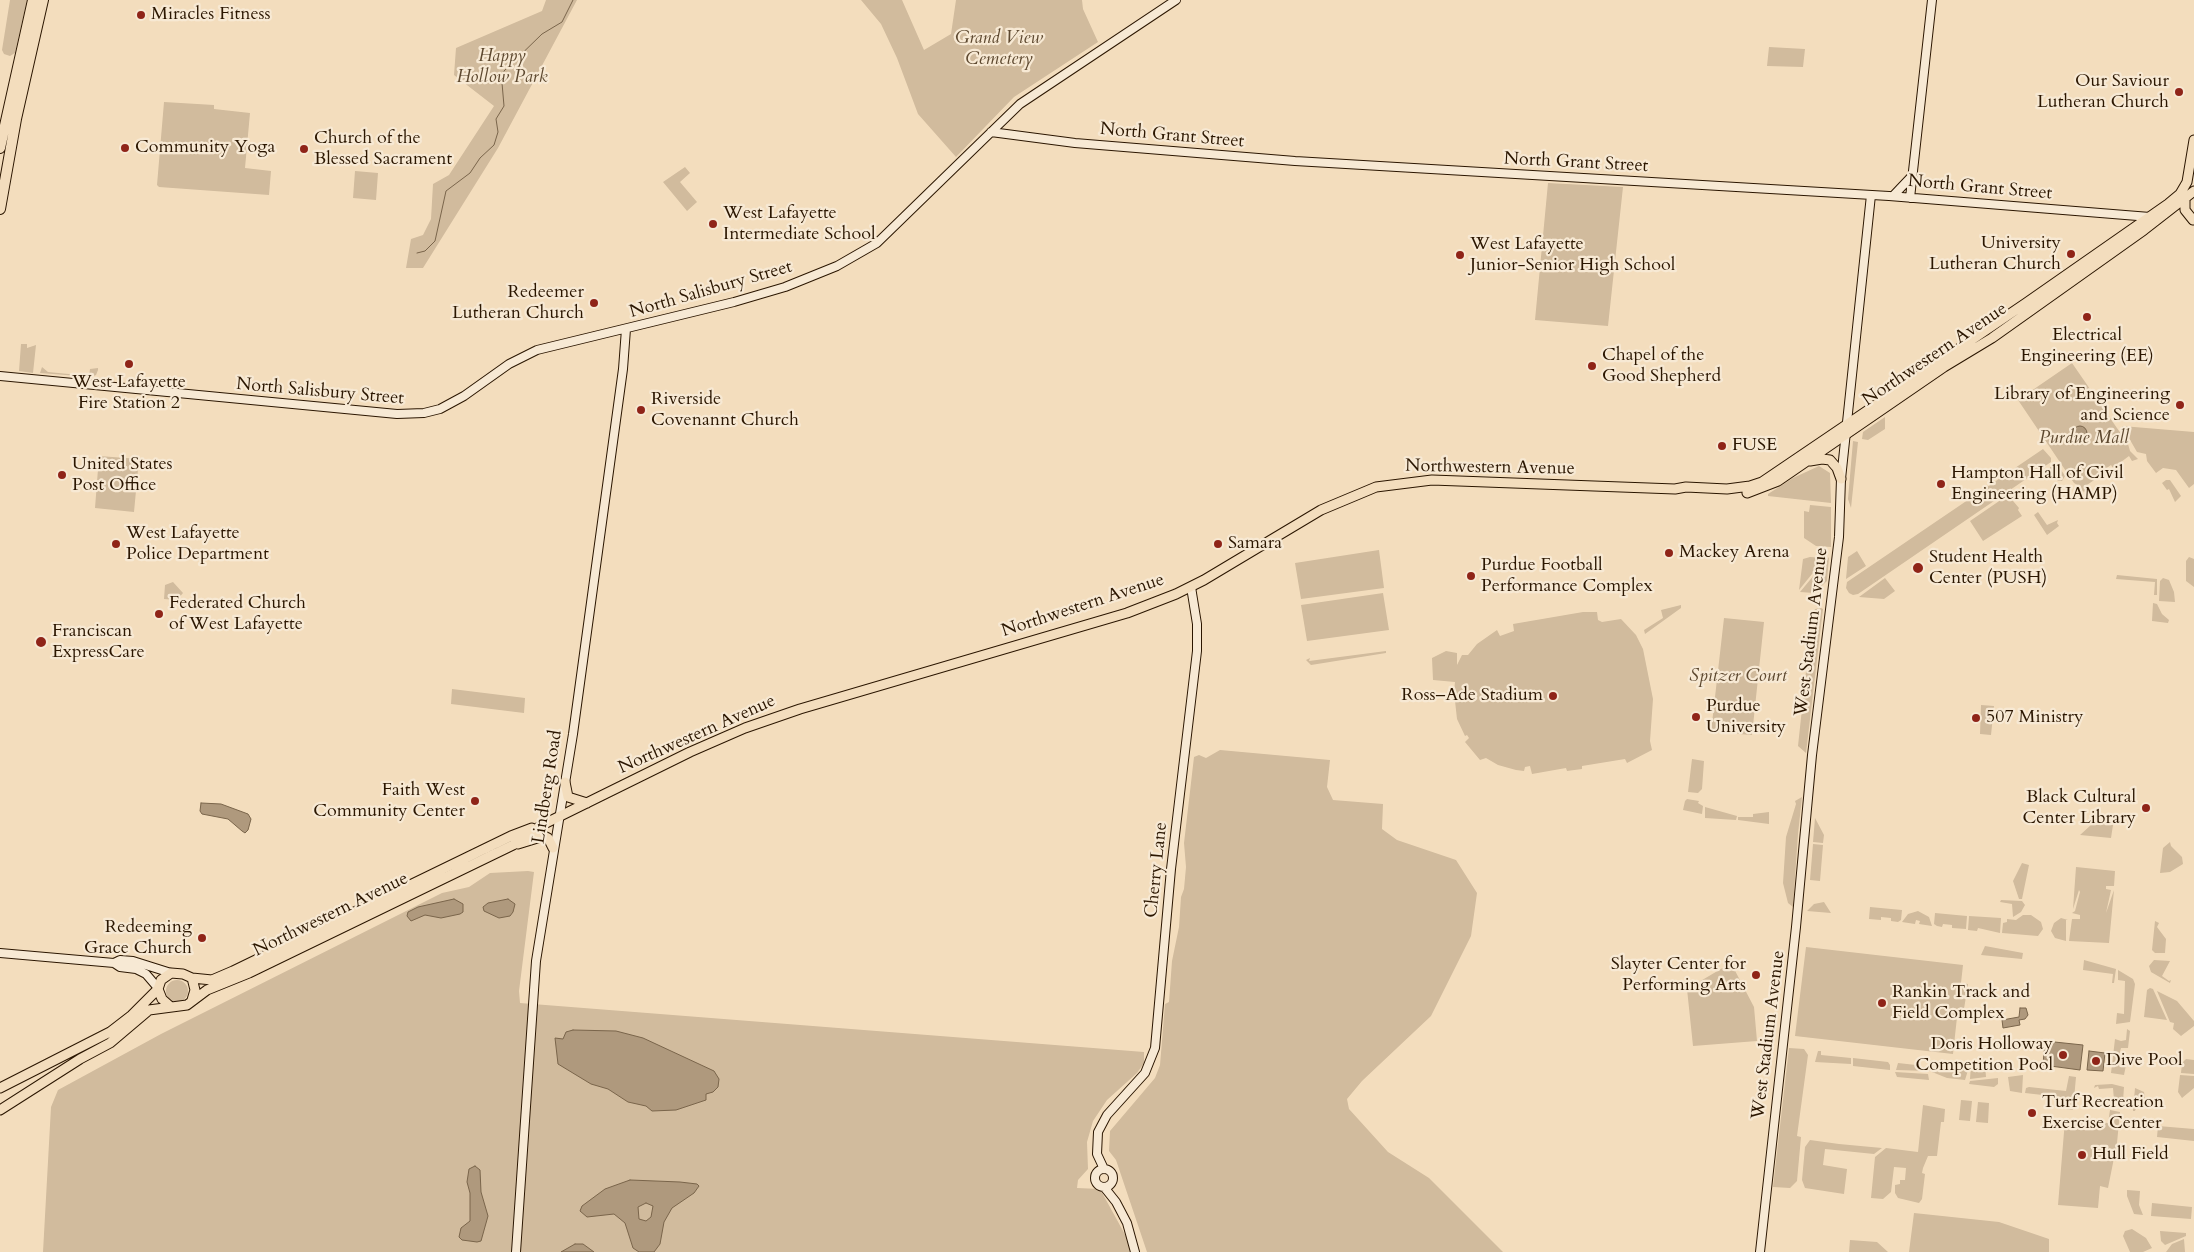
<!DOCTYPE html>
<meta charset="utf-8">
<style>
body{margin:0}
canvas{display:block;background:#f3ddbd}
</style>
<canvas width="2194" height="1252"></canvas>
<script>
const ctx = document.querySelector('canvas').getContext('2d');
ctx.lineJoin = 'round';
function paint(path, color) {
  ctx.fillStyle = color;
  ctx.fill(path, 'evenodd');
}
function toPath(rows) {
  const path = new Path2D();
  for (const r of rows) {
    if (r.length === 3) {
      path.moveTo(r[0] + r[2], r[1]);
      path.arc(r[0], r[1], r[2], 0, 2 * Math.PI);
      continue;
    }
    path.moveTo(r[0], r[1]);
    for (let i = 2; i < r.length; i += 2) path.lineTo(r[i], r[i + 1]);
  }
  return path;
}
function trace(path, color, width, dash) {
  ctx.strokeStyle = color;
  ctx.lineWidth = width;
  ctx.lineCap = dash ? 'butt' : 'round';
  ctx.setLineDash(dash || []);
  ctx.stroke(path);
}
function write(font, color, halo, rows, align = 'center') {
  ctx.font = font + ' Cardo,serif';
  ctx.lineWidth = 4.5;
  ctx.setLineDash([]);
  ctx.textBaseline = 'middle';
  ctx.strokeStyle = halo;
  ctx.fillStyle = color;
  for (const [text, x, y, turn = 0] of rows) {
    ctx.save();
    ctx.translate(x, y);
    ctx.rotate((+turn || 0) * Math.PI / 180);
    ctx.textAlign = isNaN(turn) ? turn : align;
    if (halo) ctx.strokeText(text, 0, 0);
    ctx.fillText(text, 0, 0);
    ctx.restore();
  }
}
paint(toPath([
 [10,0,27,0,15,53,10,56,4,54,2,50],
 [546,0,577,0,498,148,423,268,406,268,411,239,423,235,431,219,433,184,449,175,494,106,454,75,456,48,542,11],
 [861,0,902,0,924,50,951,34,956,0,1082,0,1083,9,1098,42,1014,97,956,157,918,114,897,58,881,24],
 [1769,47,1805,49,1803,67,1767,66],
 [164,102,214,105,214,109,250,113,245,168,271,171,269,195,159,187,157,185],
 [685,167,690,173,680,182,697,202,687,211,663,182],
 [355,171,378,173,376,200,353,198],
 [1548,183,1623,187,1608,326,1535,320],
 [21,344,27,344,27,348,36,345,33,373,19,371],
 [2072,363,2128,444,2130,451,2138,459,2132,461,2129,456,2113,468,2111,465,2098,474,2100,476,2084,487,2087,492,2080,491,2079,486,2074,483,2018,400],
 [42,367,48,372,89,376,90,369,98,368,98,370,96,375,91,377,40,373],
 [1885,417,1885,429,1868,440,1862,439,1863,432],
 [2122,426,2194,432,2194,484,2189,488,2176,470,2163,468,2156,473,2147,461,2146,454,2137,452],
 [1853,441,1858,442,1851,508,1848,499],
 [2043,449,2051,458,2051,462,1858,594,1853,595,1849,593,1846,588,1847,582],
 [99,456,139,459,134,512,95,508],
 [2053,464,2058,465,2065,476,2062,481,2058,481,2049,469],
 [1819,466,1830,473,1831,503,1768,496,1768,494,1793,478],
 [2166,480,2170,480,2181,496,2175,502,2169,489,2167,490,2162,483],
 [2008,495,2019,508,2018,510,2022,516,1983,541,1970,521],
 [1810,505,1831,507,1831,547,1816,546,1804,538,1804,511,1809,512],
 [2038,512,2047,525,2058,520,2057,523,2059,526,2047,535,2034,515],
 [1379,550,1384,588,1301,599,1295,563],
 [1857,551,1866,566,1846,579,1848,557],
 [1810,557,1825,558,1799,590,1803,559],
 [1829,557,1827,581,1814,593,1800,592],
 [2189,557,2194,559,2194,587,2186,581,2186,561],
 [2117,575,2157,579,2157,595,2154,595,2155,582,2116,579],
 [1885,578,1895,591,1884,599,1859,597],
 [2163,578,2169,580,2174,592,2175,602,2159,601,2160,581],
 [173,582,183,593,177,600,164,599,165,585],
 [1383,593,1389,630,1307,641,1301,605],
 [2153,603,2157,604,2162,614,2169,620,2168,623,2152,621],
 [1681,605,1681,608,1645,634,1644,630,1663,618,1661,610],
 [1821,608,1823,609,1806,753,1798,746,1812,615,1815,609],
 [1583,612,1597,612,1598,620,1602,622,1621,619,1636,635,1643,649,1653,699,1650,741,1652,750,1627,763,1625,759,1582,766,1582,769,1567,771,1566,768,1532,774,1530,766,1525,767,1524,771,1516,770,1498,765,1486,758,1480,760,1465,742,1469,738,1467,735,1465,736,1457,719,1454,692,1455,682,1433,680,1432,658,1446,651,1457,653,1457,665,1462,655,1468,655,1477,644,1497,630,1500,636,1514,631,1513,624],
 [1724,618,1764,622,1752,735,1711,732],
 [1386,651,1386,653,1311,665,1306,660,1310,658,1309,661],
 [452,689,525,698,524,713,451,704],
 [1981,705,1994,706,1991,735,1980,734],
 [1220,750,1330,760,1327,787,1333,800,1383,804,1382,829,1397,840,1456,860,1477,893,1471,936,1431,1016,1362,1081,1347,1099,1349,1109,1388,1152,1429,1178,1503,1252,1147,1252,1116,1160,1109,1151,1110,1131,1155,1078,1160,1065,1165,1004,1169,1002,1172,961,1179,927,1181,897,1184,889,1186,867,1184,843,1194,757,1199,755,1206,758],
 [1692,759,1704,761,1702,789,1698,793,1688,792],
 [1802,797,1798,834,1793,907,1788,903,1783,883,1786,837,1796,804,1795,801],
 [1687,799,1699,801,1698,803,1703,806,1702,814,1683,810,1685,801],
 [1705,807,1737,816,1736,820,1705,818],
 [1769,812,1769,824,1738,820,1738,817,1753,817,1753,814],
 [1815,818,1824,835,1823,843,1813,842],
 [2104,823,2113,825,2111,838,2080,835,2091,825],
 [2170,842,2171,846,2182,857,2183,864,2170,872,2160,873,2163,848],
 [1813,844,1823,845,1820,881,1810,880],
 [2022,863,2029,865,2022,899,2019,899,2013,881],
 [2076,867,2115,871,2114,886,2106,886,2106,889,2111,890,2106,913,2114,890,2109,943,2069,941,2072,919,2080,919,2080,915,2072,913,2075,911,2080,892,2079,890,2073,909],
 [528,871,534,872,519,991,520,1003,1144,1052,1144,1063,1137,1073,1107,1100,1093,1121,1087,1142,1088,1169,1078,1180,1077,1188,1100,1189,1128,1240,1130,1252,43,1252,51,1107,58,1090,161,1034,442,893,469,887,490,873],
 [2001,900,2022,901,2025,905,2021,912,2013,917,2012,904,2000,902],
 [1824,902,1831,913,1807,911,1814,904],
 [1870,907,1902,910,1901,920,1898,922,1891,921,1891,918,1881,917,1881,920,1869,919],
 [1918,911,1929,917,1932,926,1919,924,1920,921,1916,920,1915,924,1902,922,1908,914],
 [1935,913,1967,916,1966,929,1952,928,1952,925,1943,924,1942,927,1937,926,1934,924],
 [2023,915,2031,915,2041,922,2043,929,2038,936,2002,933,2003,923,2007,922,2007,919,2016,920],
 [1969,916,2001,918,2000,933,1978,928,1977,931,1968,930],
 [2061,918,2068,920,2066,920,2066,941,2055,938,2051,931,2054,923],
 [2155,921,2159,923,2157,927,2166,939,2165,953,2155,953,2152,950],
 [1985,946,2023,953,2022,959,1981,955],
 [1806,947,1963,965,1961,983,1968,984,1964,1009,1958,1008,1953,1054,1795,1036],
 [2084,960,2116,969,2114,983,2112,983,2113,974,2083,970],
 [2154,960,2170,961,2162,976,2169,981,2171,980,2170,983,2151,972,2149,966],
 [1731,963,1754,1007,1757,1041,1693,1046,1687,989],
 [2118,970,2133,979,2135,984,2130,1022,2116,1024,2117,1013,2124,1014,2125,981,2118,980],
 [177,991,11],
 [2150,988,2153,989,2167,1020,2144,1017,2147,990],
 [2157,991,2177,1001,2194,1021,2194,1026,2181,1036,2173,1029,2174,1023,2170,1022],
 [2127,1029,2130,1031,2128,1048,2121,1048,2117,1063,2126,1065,2124,1075,2111,1073,2115,1039,2121,1041,2126,1040],
 [1789,1048,1804,1049,1808,1055,1797,1136,1801,1137,1797,1181,1790,1188,1773,1187],
 [1818,1051,1821,1051,1821,1055,1851,1058,1851,1064,1815,1062],
 [1853,1058,1888,1062,1890,1065,1890,1070,1853,1066],
 [2186,1059,2194,1060,2194,1074,2181,1073,2182,1063],
 [1898,1063,1916,1065,1921,1070,1921,1067,1930,1067,1930,1071,1896,1070],
 [1981,1064,1985,1064,1986,1077,1970,1079,1971,1065],
 [1966,1065,1969,1067,1965,1080,1947,1078,1932,1072,1933,1069],
 [1895,1072,1928,1074,1929,1080,1897,1077],
 [2023,1075,2022,1093,2010,1091,2008,1077],
 [2180,1075,2194,1076,2194,1088,2182,1098,2178,1092],
 [2069,1076,2076,1077,2073,1110,2065,1109,2065,1100,2060,1097,2025,1093,2026,1088,2029,1087,2066,1091],
 [1998,1078,1998,1084,1994,1087,1969,1084,1970,1081],
 [2112,1084,2124,1087,2123,1101,2114,1100,2113,1088,2099,1089,2098,1086,2094,1088,2095,1085],
 [2135,1088,2144,1092,2146,1108,2136,1108,2135,1111,2133,1111],
 [1961,1100,1972,1101,1970,1121,1959,1120],
 [1978,1102,1989,1103,1988,1123,1976,1122],
 [1923,1105,1945,1109,1944,1122,1941,1122,1937,1156,1928,1156,1923,1168,1922,1173,1925,1174,1922,1199,1919,1203,1898,1198,1895,1193,1895,1185,1900,1184,1900,1180,1905,1180,1906,1168,1894,1167,1891,1192,1883,1199,1871,1198,1875,1157,1886,1148,1918,1152],
 [2110,1110,2120,1112,2117,1143,2108,1188,2100,1186,2098,1208,2058,1205,2065,1120,2108,1123],
 [2158,1126,2194,1129,2194,1141,2157,1137],
 [1810,1140,1839,1144,1882,1148,1874,1154,1825,1149,1823,1165,1847,1169,1844,1194,1805,1188,1802,1180,1805,1147],
 [2127,1190,2140,1191,2139,1205,2143,1215,2134,1214,2127,1196],
 [2152,1203,2192,1207,2191,1219,2151,1216],
 [1914,1213,1999,1222,2049,1239,2049,1252,1909,1252],
 [2132,1229,2146,1238,2152,1248,2143,1252,2130,1252,2123,1236,2125,1231],
 [2160,1231,2186,1233,2186,1236,2165,1245,2161,1241],
 [2184,1239,2185,1252,2166,1252,2172,1244],
 [1850,1240,1877,1242,1888,1252,1849,1252]
]), '#d1bb9d');
const water = toPath([
 [2080,433,7],
 [201,803,221,804,248,814,251,819,248,830,245,833,242,831,228,819,202,814,200,811,201,803],
 [454,899,463,904,463,912,460,914,441,918,425,915,411,921,407,916,408,912,418,907,454,899],
 [508,899,515,904,513,912,510,916,499,918,484,911,483,907,488,903,508,899],
 [2020,1008,2026,1008,2028,1015,2025,1019,2019,1020,2020,1025,2003,1028,2002,1020,2019,1017,2020,1008],
 [573,1030,616,1031,643,1038,714,1071,719,1079,718,1087,713,1092,706,1094,706,1100,676,1110,652,1111,646,1106,628,1102,608,1089,591,1084,558,1064,555,1038,563,1039,566,1032,573,1030],
 [2045,1041,2083,1045,2080,1070,2043,1065,2045,1041],
 [2089,1051,2105,1053,2103,1071,2087,1070,2089,1051],
 [475,1166,480,1170,481,1192,488,1216,481,1241,477,1242,462,1240,459,1237,461,1228,470,1221,470,1193,467,1182,469,1169,475,1166],
 [630,1180,680,1182,697,1184,699,1186,694,1193,672,1208,664,1222,660,1244,654,1252,639,1252,633,1248,625,1223,614,1214,587,1217,580,1211,582,1206,605,1189,630,1180],
 [646,1203,653,1206,651,1217,646,1221,639,1219,638,1207,646,1203],
 [575,1244,583,1244,594,1252,561,1252,575,1244]
]);
paint(water, '#af997d');
trace(water, '#7a654b', 1);
trace(toPath([
 [417,253,425,251,435,241,446,191,470,173,480,158,494,145,498,132,496,119,504,106,502,83,504,71,542,34,562,22,573,0]
]), '#7a654b', 1);
const secondary = toPath([
 [991,132,1075,143,1295,161,1889,196,2150,217],
 [1893,196,1912,176],
 [1910,198,1932,0],
 [0,376,397,414,424,413,440,409,464,396,509,364,537,350,734,302,785,287,837,266,877,243,1020,104,1176,0],
 [0,953,114,963,120,960,133,961,171,973],
 [114,963,120,967,136,969,146,974,158,988],
 [1104,1169,1097,1154,1098,1132,1107,1115,1145,1073,1155,1048,1171,869,1197,651,1197,624,1191,587],
 [1104,1178,9],
 [1104,1187,1116,1202,1127,1223,1135,1252],
 [516,1252,536,961,573,734,623,369,626,329],
 [1760,1252,1796,927,1812,755,1839,537,1841,479,1871,195]
]);
const primary = toPath([
 [2185,198,2185,210,2193,220],
 [1810,461,1822,459,1830,460,1837,468,1841,479],
 [1747,493,1778,481,1944,367,1992,338,2144,230,2194,191],
 [565,782,568,797,587,803],
 [518,844,544,836,548,838,553,848],
 [192,978,212,980,233,971,511,836,532,828],
 [171,1007,162,999,158,989,161,980,171,973,183,974,192,978,195,990,192,1000],
 [0,1088,110,1032,132,1015,158,989],
 [0,1110,80,1059,110,1043,149,1010,187,1005,207,990,249,973,513,845,542,825,690,752,745,728,800,709,1127,613,1176,594,1204,580,1321,510,1376,487,1432,480,1675,489,1686,487,1727,489,1750,486,1762,482,2026,303,2168,204,2180,194,2187,182,2194,140]
]);
const highway = toPath([
 [0,148,33,0],
 [0,209,16,119,43,0]
]);
trace(secondary, '#2b1600', 10);
trace(primary, '#2b1600', 11);
trace(highway, '#2b1600', 12);
trace(secondary, '#f7e9d4', 8);
trace(primary, '#f3ddbd', 9);
trace(highway, '#f3ddbd', 10);
for (const [x, y, r, color] of [
 [141,15,5,"#8f2418"],
 [2179,92,5,"#8f2418"],
 [125,148,5,"#8f2418"],
 [304,149,5,"#8f2418"],
 [713,224,5,"#8f2418"],
 [2071,254,5,"#8f2418"],
 [1460,255,5,"#8f2418"],
 [594,303,5,"#8f2418"],
 [2087,317,5,"#8f2418"],
 [129,364,5,"#8f2418"],
 [1592,366,5,"#8f2418"],
 [2180,405,5,"#8f2418"],
 [641,410,5,"#8f2418"],
 [1722,446,5,"#8f2418"],
 [62,475,5,"#8f2418"],
 [1941,484,5,"#8f2418"],
 [116,544,5,"#8f2418"],
 [1218,544,5,"#8f2418"],
 [1669,553,5,"#8f2418"],
 [1918,568,6,"#8f2418"],
 [1471,576,5,"#8f2418"],
 [159,614,5,"#8f2418"],
 [41,642,6,"#8f2418"],
 [1553,696,5,"#8f2418"],
 [1696,717,5,"#8f2418"],
 [1976,718,5,"#8f2418"],
 [475,801,5,"#8f2418"],
 [2146,808,5,"#8f2418"],
 [202,938,5,"#8f2418"],
 [1756,975,5,"#8f2418"],
 [1882,1003,5,"#8f2418"],
 [2063,1055,5,"#8f2418"],
 [2096,1061,5,"#8f2418"],
 [2032,1113,5,"#8f2418"],
 [2082,1155,5,"#8f2418"]
]) {
  const dot = new Path2D();
  dot.arc(x, y, r, 0, 2 * Math.PI);
  ctx.fillStyle = color;
  ctx.fill(dot);
  trace(dot, '#f7e9d4', 2);
}
write('18px', '#2b1600', '#f7e9d4', [
 ["Miracles Fitness",151,15],
 ["Our Saviour",2169,82,"right"],
 ["Lutheran Church",2169,103,"right"],
 ["Church of the",314,139],
 ["Blessed Sacrament",314,160],
 ["Community Yoga",135,148],
 ["West Lafayette",723,214],
 ["Intermediate School",723,235],
 ["University",2061,244,"right"],
 ["Lutheran Church",2061,265,"right"],
 ["West Lafayette",1470,245],
 ["Junior-Senior High School",1470,266],
 ["Redeemer",584,293,"right"],
 ["Lutheran Church",584,314,"right"],
 ["Electrical",2087,336,"center"],
 ["Engineering (EE)",2087,357,"center"],
 ["Chapel of the",1602,356],
 ["Good Shepherd",1602,377],
 ["West Lafayette",129,383,"center"],
 ["Fire Station 2",129,404,"center"],
 ["Library of Engineering",2170,395,"right"],
 ["and Science",2170,416,"right"],
 ["Riverside",651,400],
 ["Covenannt Church",651,421],
 ["FUSE",1732,446],
 ["United States",72,465],
 ["Post Office",72,486],
 ["Hampton Hall of Civil",1951,474],
 ["Engineering (HAMP)",1951,495],
 ["West Lafayette",126,534],
 ["Police Department",126,555],
 ["Samara",1228,544],
 ["Mackey Arena",1679,553],
 ["Student Health",1929,558],
 ["Center (PUSH)",1929,579],
 ["Purdue Football",1481,566],
 ["Performance Complex",1481,587],
 ["Federated Church",169,604],
 ["of West Lafayette",169,625],
 ["Franciscan",52,632],
 ["ExpressCare",52,653],
 ["Ross–Ade Stadium",1543,696,"right"],
 ["Purdue",1706,707],
 ["University",1706,728],
 ["507 Ministry",1986,718],
 ["Faith West",465,791,"right"],
 ["Community Center",465,812,"right"],
 ["Black Cultural",2136,798,"right"],
 ["Center Library",2136,819,"right"],
 ["Redeeming",192,928,"right"],
 ["Grace Church",192,949,"right"],
 ["Slayter Center for",1746,965,"right"],
 ["Performing Arts",1746,986,"right"],
 ["Rankin Track and",1892,993],
 ["Field Complex",1892,1014],
 ["Doris Holloway",2053,1045,"right"],
 ["Competition Pool",2053,1066,"right"],
 ["Dive Pool",2106,1061],
 ["Turf Recreation",2042,1103],
 ["Exercise Center",2042,1124],
 ["Hull Field",2092,1155]
], 'left');
write('italic 18px', '#5d482f', '#f7e9d4', [
 ["Grand View",999,39],
 ["Cemetery",999,60],
 ["Happy",502,57],
 ["Hollow Park",502,78],
 ["Purdue Mall",2084,439],
 ["Spitzer Court",1738,677]
]);
write('18px', '#2b1600', '#f7e9d4', [
 ["North Grant Street",1172,136,5],
 ["North Grant Street",1576,163,3],
 ["North Grant Street",1980,188,5],
 ["North Salisbury Street",711,290,-16],
 ["Northwestern Avenue",1935,355,-34],
 ["North Salisbury Street",320,392,5],
 ["Northwestern Avenue",1490,468,1],
 ["Northwestern Avenue",1083,606,-18],
 ["West Stadium Avenue",1812,632,-83],
 ["Northwestern Avenue",697,735,-24],
 ["Lindberg Road",548,787,-81],
 ["Cherry Lane",1157,870,-84],
 ["Northwestern Avenue",331,915,-26],
 ["West Stadium Avenue",1769,1035,-83]
]);
</script>
